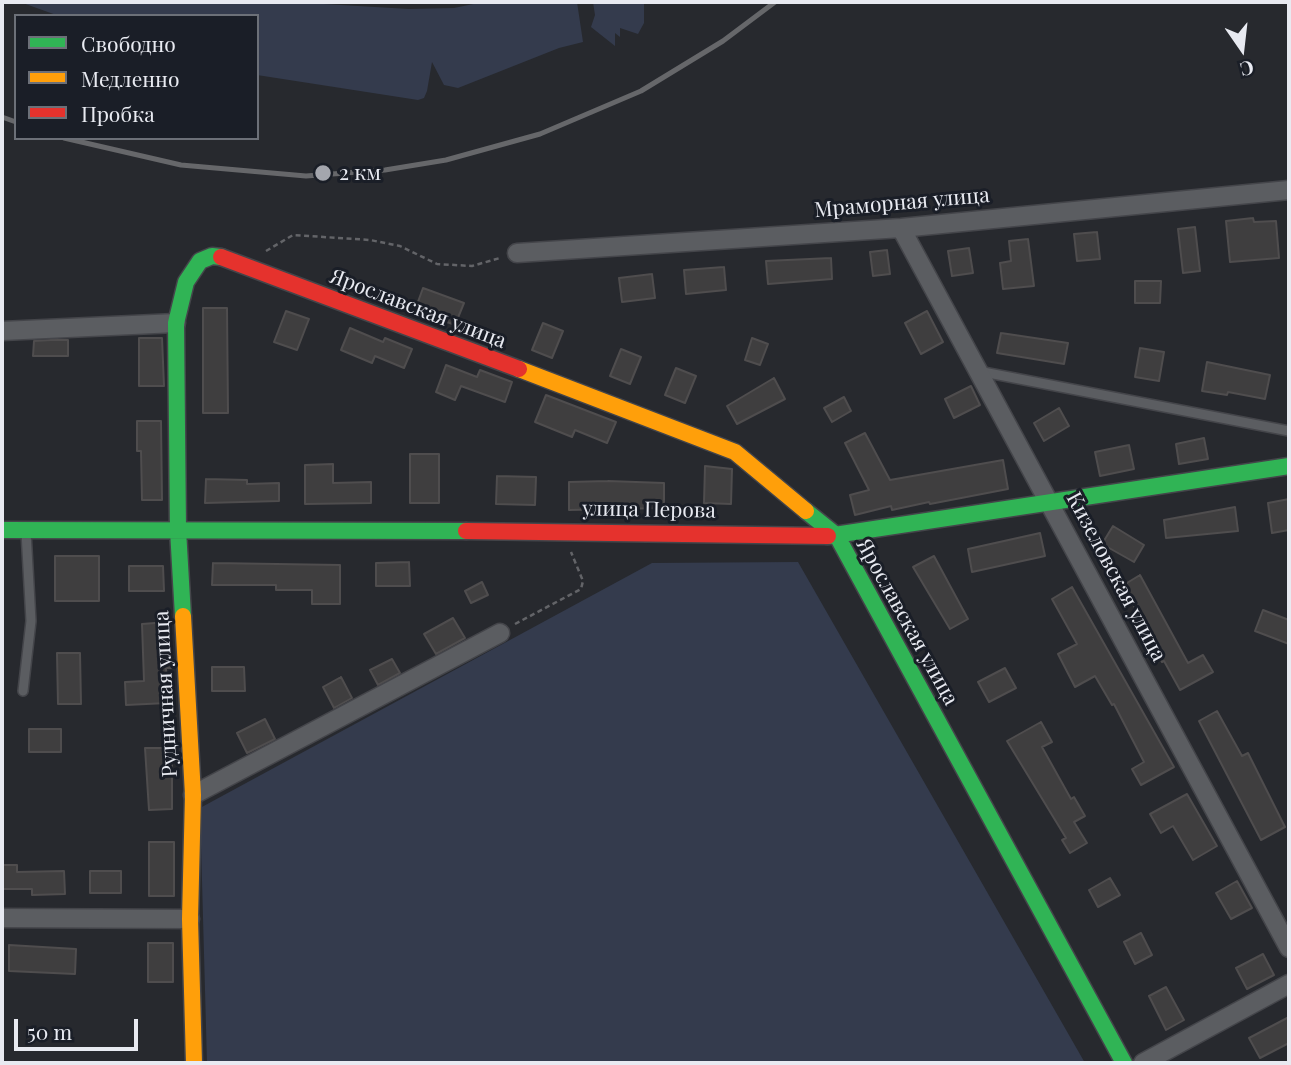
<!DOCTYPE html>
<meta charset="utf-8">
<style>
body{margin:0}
#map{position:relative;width:1291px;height:1065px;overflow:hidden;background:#27292e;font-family:"Playfair Display",serif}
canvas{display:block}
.frame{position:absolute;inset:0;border:4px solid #e8eaf1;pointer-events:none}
.legend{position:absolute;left:14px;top:14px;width:245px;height:126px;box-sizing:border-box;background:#1a1e27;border:2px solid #6c7078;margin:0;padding:9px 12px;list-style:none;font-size:21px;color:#e8eaf1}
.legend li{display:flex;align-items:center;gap:14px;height:35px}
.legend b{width:35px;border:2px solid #6c7078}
.north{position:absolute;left:1207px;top:14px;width:70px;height:70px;-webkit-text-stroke:5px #1a1e27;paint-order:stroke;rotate:166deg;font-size:19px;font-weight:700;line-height:28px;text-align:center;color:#e8eaf1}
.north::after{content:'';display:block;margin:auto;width:24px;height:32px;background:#e8eaf1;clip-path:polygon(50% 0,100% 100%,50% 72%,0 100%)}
.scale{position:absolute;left:14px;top:1019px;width:124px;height:32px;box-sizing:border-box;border:4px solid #e8eaf1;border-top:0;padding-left:9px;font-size:21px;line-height:24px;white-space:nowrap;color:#e8eaf1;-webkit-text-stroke:5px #1a1e27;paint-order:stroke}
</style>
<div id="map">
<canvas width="1291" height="1065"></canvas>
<div class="frame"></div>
<ul class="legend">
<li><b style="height:9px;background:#30b455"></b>Свободно</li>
<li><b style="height:9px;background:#ff9f0a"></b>Медленно</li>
<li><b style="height:9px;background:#e5322d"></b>Пробка</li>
</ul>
<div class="north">С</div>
<div class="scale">50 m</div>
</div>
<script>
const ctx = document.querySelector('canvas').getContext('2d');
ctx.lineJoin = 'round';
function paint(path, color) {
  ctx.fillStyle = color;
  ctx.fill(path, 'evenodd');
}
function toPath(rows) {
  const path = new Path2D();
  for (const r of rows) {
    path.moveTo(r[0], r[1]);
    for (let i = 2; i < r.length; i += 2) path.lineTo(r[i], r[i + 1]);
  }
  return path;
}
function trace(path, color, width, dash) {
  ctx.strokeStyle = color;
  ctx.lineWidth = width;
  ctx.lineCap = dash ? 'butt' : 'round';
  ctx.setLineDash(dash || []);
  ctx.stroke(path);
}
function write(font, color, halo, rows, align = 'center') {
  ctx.font = font + ' "Playfair Display",serif';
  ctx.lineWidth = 6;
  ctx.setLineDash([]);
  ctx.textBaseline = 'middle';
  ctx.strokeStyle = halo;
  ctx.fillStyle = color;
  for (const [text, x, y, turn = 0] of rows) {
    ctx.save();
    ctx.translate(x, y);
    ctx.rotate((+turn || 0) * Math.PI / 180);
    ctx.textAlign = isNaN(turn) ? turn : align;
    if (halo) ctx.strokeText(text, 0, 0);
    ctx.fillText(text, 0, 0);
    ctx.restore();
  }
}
paint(toPath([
 [20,2,290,2,409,9,454,8,483,2,577,2,583,42,559,48,458,88,444,85,432,62,427,91,424,98,418,100,257,75,257,16,59,16],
 [593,2,644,2,644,23,638,34,620,28,620,37,615,33,615,46,591,27,595,15],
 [798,562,1085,1063,207,1063,200,808,652,563]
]), '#343b4d');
const building = toPath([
 [1253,218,1254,222,1276,221,1279,258,1230,262,1226,221,1253,218],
 [1195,227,1200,271,1183,273,1178,229,1195,227],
 [1097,232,1100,259,1077,261,1074,234,1097,232],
 [1028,239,1034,286,1003,289,1000,263,1011,261,1009,241,1028,239],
 [969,248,973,273,952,276,948,251,969,248],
 [887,250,890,274,873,276,870,252,887,250],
 [831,258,832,279,768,284,766,261,831,258],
 [724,267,726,290,686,294,684,270,724,267],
 [652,274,655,298,622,302,619,278,652,274],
 [1135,281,1161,281,1160,303,1135,303,1135,281],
 [423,288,464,303,455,325,415,310,423,288],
 [203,308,227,308,228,413,203,413,203,308],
 [286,311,309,319,297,350,274,342,286,311],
 [927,311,943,342,921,354,905,323,927,311],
 [543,323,563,331,552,358,532,350,543,323],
 [350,328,383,342,385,338,412,349,404,368,375,356,372,363,341,350,350,328],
 [1001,333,1068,343,1064,364,997,353,1001,333],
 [139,338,162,338,164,386,139,386,139,338],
 [752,338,768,344,760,365,745,360,752,338],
 [51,340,68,340,68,356,33,356,34,341,51,340],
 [1140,348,1164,352,1159,381,1135,377,1140,348],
 [621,349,641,357,630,384,610,376,621,349],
 [1207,362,1270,375,1265,399,1228,392,1227,395,1202,391,1207,362],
 [446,365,477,377,480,370,512,382,505,402,461,386,455,400,436,392,446,365],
 [676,368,696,376,685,403,665,395,676,368],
 [774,378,785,399,737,424,727,406,774,378],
 [971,386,980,405,954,418,945,399,971,386],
 [546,395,616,422,607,443,575,430,572,437,535,422,546,395],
 [844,397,851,411,832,422,824,408,844,397],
 [1059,408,1069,426,1044,441,1034,423,1059,408],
 [137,421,161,421,162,500,142,500,141,451,137,451,137,421],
 [865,433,890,480,1003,460,1008,489,930,504,929,502,892,510,891,506,855,515,850,495,869,490,845,443,865,433],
 [1204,438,1208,459,1179,464,1176,444,1204,438],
 [1129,445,1134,469,1100,476,1095,452,1129,445],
 [410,454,439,454,439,503,410,503,410,454],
 [333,464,333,483,371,482,371,503,305,504,305,465,333,464],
 [705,466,732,469,731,504,704,503,705,466],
 [497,476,536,477,535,505,496,504,497,476],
 [206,479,247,480,247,484,279,483,279,501,205,503,206,479],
 [608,481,664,483,664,508,569,510,569,482,608,481],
 [1289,499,1289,530,1272,533,1268,503,1289,499],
 [1235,507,1238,531,1166,538,1164,520,1235,507],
 [1113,526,1144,545,1134,562,1102,544,1113,526],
 [1040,533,1045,556,972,572,968,549,1040,533],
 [55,556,99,556,99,601,55,601,55,556],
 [934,556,968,619,950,629,913,567,934,556],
 [409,562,410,586,376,586,376,563,409,562],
 [213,563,340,565,340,604,312,604,312,590,276,590,276,585,212,585,213,563],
 [129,566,163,566,164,591,129,591,129,566],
 [1140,575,1188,663,1203,655,1213,672,1180,690,1164,661,1162,662,1148,636,1151,635,1122,586,1140,575],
 [482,582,488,595,471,603,465,591,482,582],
 [1072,587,1174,767,1141,785,1132,769,1144,762,1114,704,1112,705,1095,676,1075,687,1058,654,1077,644,1052,599,1072,587],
 [1263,610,1289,620,1289,644,1255,631,1263,610],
 [453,618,465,638,436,654,424,634,453,618],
 [168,622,171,668,166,668,167,703,126,705,125,682,144,681,142,624,168,622],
 [57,653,80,653,81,704,58,704,57,653],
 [392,659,400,673,378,685,370,670,392,659],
 [212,667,244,667,245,691,212,691,212,667],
 [1005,668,1016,688,989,702,978,682,1005,668],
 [341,677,352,698,334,708,323,687,341,677],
 [1217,711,1242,756,1248,753,1285,827,1261,840,1199,721,1217,711],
 [265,719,275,739,247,753,237,733,265,719],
 [1041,722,1052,742,1042,747,1071,799,1074,797,1085,816,1074,822,1087,843,1070,853,1062,840,1066,838,1007,741,1041,722],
 [29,729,61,729,61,752,29,752,29,729],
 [145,748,172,748,172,809,149,810,145,748],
 [1187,794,1217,846,1193,860,1173,826,1161,833,1150,814,1187,794],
 [149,842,174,842,174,896,149,896,149,842],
 [2,865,17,865,17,872,64,871,65,894,32,895,32,889,2,889,2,865],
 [90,871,121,871,121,893,90,893,90,871],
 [1110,878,1120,895,1098,907,1089,890,1110,878],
 [1237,881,1252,908,1231,919,1216,893,1237,881],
 [1141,933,1152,955,1135,964,1124,942,1141,933],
 [148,943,173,943,173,982,148,982,148,943],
 [9,945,76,949,75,974,9,971,9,945],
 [1263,954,1274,975,1247,989,1236,968,1263,954],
 [1166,987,1184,1020,1166,1030,1149,996,1166,987],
 [1289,1017,1289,1043,1260,1058,1249,1038,1289,1017]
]);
paint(building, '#3f3e3f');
trace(building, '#4f4d4e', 2);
const lane = toPath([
 [978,371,1289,431],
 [23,691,31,621,26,532]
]);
const street = toPath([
 [901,228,1289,948],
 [517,253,901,228,1289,190],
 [2,331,176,323],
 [193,795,500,633],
 [2,918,190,919],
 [1143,1063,1289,984]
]);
const fast = toPath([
 [806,511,837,536,1124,1063],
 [2,530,466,531],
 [828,536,1289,466],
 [183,616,178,530,176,323,186,282,200,261,212,256,221,257]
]);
const slow = toPath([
 [519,369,735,452,806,511],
 [183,616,193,795,190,919,194,1063]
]);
const jam = toPath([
 [221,257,519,369],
 [466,531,828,536]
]);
trace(lane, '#44454a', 12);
trace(street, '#44454a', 21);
trace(fast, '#44454a', 19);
trace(slow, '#44454a', 19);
trace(jam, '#44454a', 19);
trace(toPath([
 [266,251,293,235,370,240,400,246,437,264,472,266,500,258],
 [515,624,581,589,583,581,571,552]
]), '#636468', 2.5, [5, 3.5]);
trace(lane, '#5b5d61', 9);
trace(street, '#5b5d61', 18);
trace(fast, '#30b455', 16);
trace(slow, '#ff9f0a', 16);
trace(jam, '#e5322d', 16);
trace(toPath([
 [2,117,16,122],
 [64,138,181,165,306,176,385,170,446,160,540,134,641,91,723,41,775,2]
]), '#66676a', 5);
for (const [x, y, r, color] of [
 [323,173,9,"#a4a6ad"]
]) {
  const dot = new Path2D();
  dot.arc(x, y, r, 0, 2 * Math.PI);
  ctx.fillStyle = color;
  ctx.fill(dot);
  trace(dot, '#1a1e27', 2.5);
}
write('21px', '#e8eaf1', '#1a1e27', [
 ["2 км",339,173]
], 'left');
write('21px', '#e8eaf1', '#1a1e27', [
 ["Мраморная улица",902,203,-5],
 ["Ярославская улица",418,309,21],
 ["улица Перова",649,510,1],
 ["Кизеловская улица",1116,577,62],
 ["Ярославская улица",907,622,61],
 ["Рудничная улица",166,694,-93]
]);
</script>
